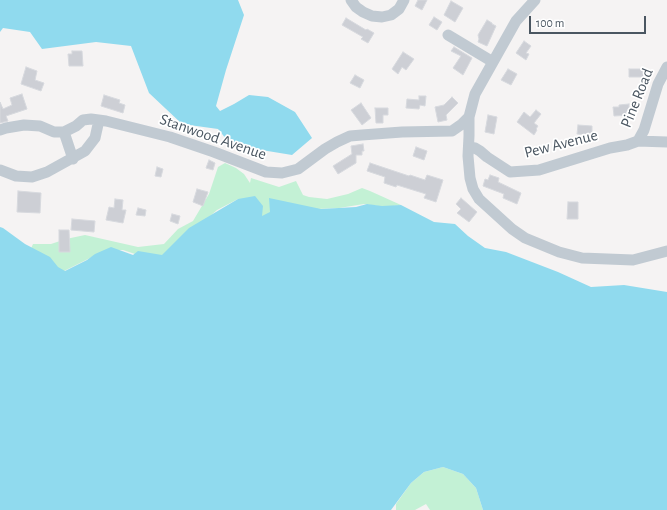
<!DOCTYPE html>
<style>
body{margin:0}
#map{position:relative;width:667px;height:510px;overflow:hidden;background:#f5f3f3;font-family:"Alegreya Sans",sans-serif}
canvas{display:block}
.scale{position:absolute;left:529px;top:16px;width:117px;height:18px;box-sizing:border-box;border:2px solid #4a5661;border-top:0;padding-left:5px;font-size:12px;line-height:14px;white-space:nowrap;color:#4a5661;-webkit-text-stroke:3px #fff;paint-order:stroke}
</style>
<div id="map">
<canvas width="667" height="510"></canvas>
<div class="scale">100 m</div>
</div>
<script>
const ctx = document.querySelector('canvas').getContext('2d');
ctx.lineJoin = 'round';
function paint(path, color) {
  ctx.fillStyle = color;
  ctx.fill(path, 'evenodd');
}
function toPath(rows) {
  const path = new Path2D();
  for (const r of rows) {
    path.moveTo(r[0], r[1]);
    for (let i = 2; i < r.length; i += 2) path.lineTo(r[i], r[i + 1]);
  }
  return path;
}
function trace(path, color, width, dash) {
  ctx.strokeStyle = color;
  ctx.lineWidth = width;
  ctx.lineCap = dash ? 'butt' : 'round';
  ctx.setLineDash(dash || []);
  ctx.stroke(path);
}
function write(font, color, halo, rows, align = 'center') {
  ctx.font = font + ' "Alegreya Sans",sans-serif';
  ctx.lineWidth = 3.5;
  ctx.setLineDash([]);
  ctx.textBaseline = 'middle';
  ctx.strokeStyle = halo;
  ctx.fillStyle = color;
  for (const [text, x, y, turn = 0] of rows) {
    ctx.save();
    ctx.translate(x, y);
    ctx.rotate((+turn || 0) * Math.PI / 180);
    ctx.textAlign = isNaN(turn) ? turn : align;
    if (halo) ctx.strokeText(text, 0, 0);
    ctx.fillText(text, 0, 0);
    ctx.restore();
  }
}
paint(toPath([
 [225,163,236,168,244,174,250,183,251,178,279,187,296,181,303,195,309,197,327,199,348,194,362,188,370,191,401,205,385,207,364,204,339,208,317,209,260,217,247,204,238,199,217,210,190,234,163,255,144,257,123,250,106,250,62,272,29,253,33,244,51,244,66,239,85,235,138,247,164,244,178,229,193,221,209,194,218,167],
 [443,467,463,474,476,488,483,510,430,510,426,504,415,510,396,510,396,504,411,483,424,472]
]), '#c3f1d5');
paint(toPath([
 [0,0,238,0,244,15,226,70,216,106,220,111,234,104,249,95,268,97,295,112,312,138,292,155,231,145,218,129,182,124,149,93,131,46,96,42,42,49,30,32,3,28,0,32],
 [255,196,263,206,262,216,270,212,269,198,321,209,356,207,367,204,382,206,401,205,434,222,455,224,468,236,485,248,506,252,558,272,591,287,624,285,667,292,667,510,483,510,476,488,463,474,443,467,424,472,411,483,391,510,0,510,0,227,3,228,25,244,50,257,58,267,65,271,87,260,95,254,111,247,133,255,138,251,162,255,189,228,238,199]
]), '#90daee');
const building = toPath([
 [418,0,427,0,422,10,415,6,418,0],
 [451,1,463,8,455,22,444,15,451,1],
 [434,17,442,22,437,30,429,25,434,17],
 [346,18,366,30,367,29,374,33,368,43,361,39,363,37,342,25,346,18],
 [487,20,492,23,492,24,496,26,487,46,478,42,479,39,478,35,487,20],
 [524,41,531,46,526,53,529,54,526,60,516,53,524,41],
 [454,47,472,58,463,75,453,68,461,56,451,51,454,47],
 [72,51,82,51,83,66,69,66,68,54,72,54,72,51],
 [403,52,414,59,406,70,402,67,398,74,392,69,403,52],
 [26,67,37,71,35,80,44,83,41,91,21,84,26,67],
 [508,69,517,74,511,85,501,80,508,69],
 [629,69,644,69,644,77,629,77,629,69],
 [355,75,364,80,360,88,350,83,355,75],
 [22,94,27,109,6,116,8,121,0,123,0,102,3,109,12,105,10,98,22,94],
 [104,95,120,100,119,103,125,105,123,113,101,106,104,95],
 [419,96,426,96,425,106,420,105,419,109,406,108,407,99,419,100,419,96],
 [452,97,458,103,446,115,447,120,438,122,435,107,444,105,452,97],
 [361,103,371,118,362,125,351,110,361,103],
 [629,104,629,109,631,109,632,115,614,116,613,107,619,107,619,105,629,104],
 [375,108,388,108,388,115,383,115,383,123,376,123,375,108],
 [536,110,541,114,534,123,538,126,536,129,537,130,534,135,517,122,524,112,530,117,536,110],
 [488,115,497,117,494,134,485,132,488,115],
 [578,125,592,126,592,135,577,134,578,125],
 [363,144,364,151,362,151,362,155,356,155,356,163,338,174,333,166,352,154,351,146,363,144],
 [416,147,427,151,424,160,413,156,416,147],
 [209,160,215,163,213,170,206,168,209,160],
 [370,163,409,176,410,175,425,180,427,175,443,180,436,202,424,198,426,194,397,185,396,187,384,183,385,177,367,171,370,163],
 [157,167,163,169,161,177,155,176,157,167],
 [490,175,499,178,498,182,521,193,517,204,503,198,504,194,483,186,485,179,488,180,490,175],
 [197,189,208,192,203,206,193,202,197,189],
 [18,191,41,193,40,213,17,212,18,191],
 [461,198,477,212,469,222,457,213,461,209,456,204,461,198],
 [115,199,123,200,122,210,126,210,123,223,106,220,109,207,114,208,115,199],
 [568,202,578,202,578,219,567,219,568,202],
 [138,208,146,210,145,216,136,215,138,208],
 [172,214,180,216,178,224,170,221,172,214],
 [72,219,95,221,94,232,71,230,72,219],
 [59,230,69,230,70,252,59,252,59,230]
]);
paint(building, '#cdcfd5');
trace(building, '#d7d9de', 1);
trace(toPath([
 [351,0,356,7,363,12,372,16,382,17,391,15,399,9,404,0],
 [535,0,516,21,475,94,469,117,469,136,468,156,470,178,473,189,479,199,512,229,525,238,559,252,582,258,633,260,667,251],
 [448,35,493,62],
 [0,130,6,128,24,125,40,126,54,132,64,132,76,126,83,120,91,119,106,121,170,137,214,152,266,172,282,173,298,169,325,149,337,142,350,136,362,135,402,132,452,131,462,124,469,117],
 [64,132,73,159],
 [638,141,644,130,658,84,667,67],
 [469,147,475,148,480,151,487,157,510,172,539,170,610,148,627,145,638,141,667,142],
 [0,170,16,176,32,177,47,172,85,151,95,138,99,120]
]), '#c1cad2', 11);
write('16px', '#4a5661', '#fff', [
 ["Pine Road",637,98,-68],
 ["Stanwood Avenue",213,137,19],
 ["Pew Avenue",561,144,-14]
]);
</script>
